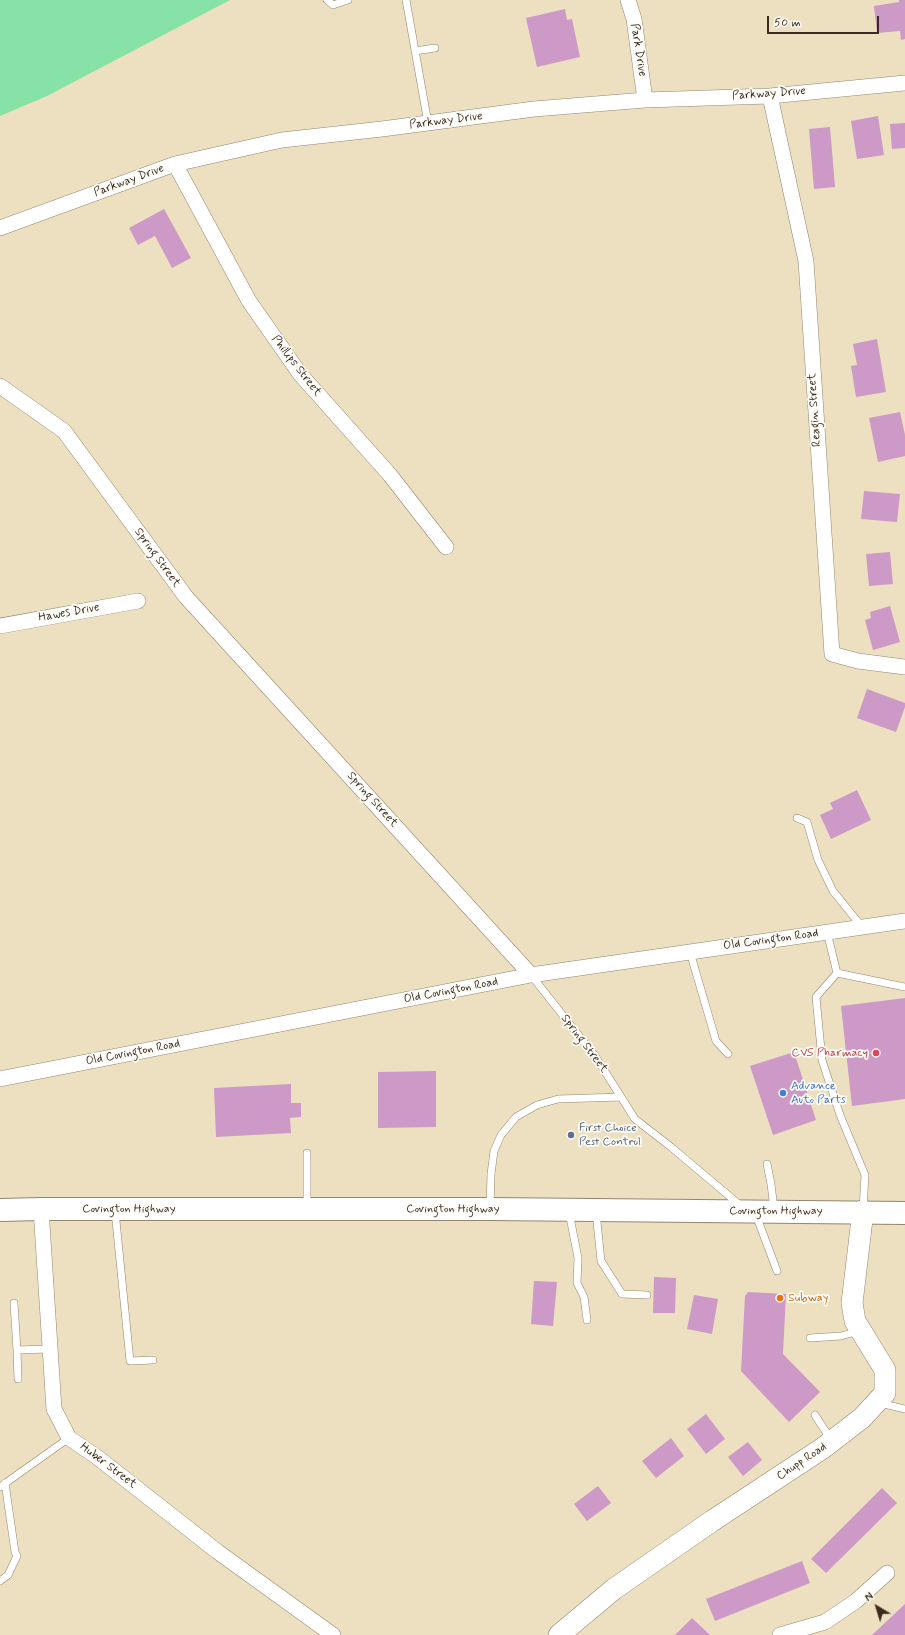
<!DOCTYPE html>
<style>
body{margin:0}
#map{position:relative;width:905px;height:1635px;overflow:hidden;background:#ece0c0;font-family:Mynerve,sans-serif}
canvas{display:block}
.north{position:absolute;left:857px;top:1587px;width:40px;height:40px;-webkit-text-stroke:3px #fdfcf7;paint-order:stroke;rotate:322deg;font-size:11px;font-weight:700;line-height:16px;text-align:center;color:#3b2a1e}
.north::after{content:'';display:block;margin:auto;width:14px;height:18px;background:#3b2a1e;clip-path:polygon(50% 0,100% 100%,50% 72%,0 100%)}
.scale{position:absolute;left:767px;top:16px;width:112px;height:18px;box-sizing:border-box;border:2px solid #3b2a1e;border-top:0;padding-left:5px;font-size:12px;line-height:14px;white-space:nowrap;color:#3b2a1e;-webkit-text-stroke:3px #fdfcf7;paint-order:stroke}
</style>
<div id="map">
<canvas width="905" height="1635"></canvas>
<div class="north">N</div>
<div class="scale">50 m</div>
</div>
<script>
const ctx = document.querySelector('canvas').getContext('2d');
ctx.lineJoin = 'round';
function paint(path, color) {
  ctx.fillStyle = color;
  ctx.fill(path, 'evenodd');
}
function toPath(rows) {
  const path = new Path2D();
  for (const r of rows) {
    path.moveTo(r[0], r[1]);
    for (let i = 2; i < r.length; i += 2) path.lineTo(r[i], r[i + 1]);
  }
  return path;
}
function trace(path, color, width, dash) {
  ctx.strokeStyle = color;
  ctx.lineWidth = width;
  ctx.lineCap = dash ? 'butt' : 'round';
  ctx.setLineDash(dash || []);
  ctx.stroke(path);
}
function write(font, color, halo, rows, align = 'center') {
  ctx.font = font + ' Mynerve,sans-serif';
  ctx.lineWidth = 3.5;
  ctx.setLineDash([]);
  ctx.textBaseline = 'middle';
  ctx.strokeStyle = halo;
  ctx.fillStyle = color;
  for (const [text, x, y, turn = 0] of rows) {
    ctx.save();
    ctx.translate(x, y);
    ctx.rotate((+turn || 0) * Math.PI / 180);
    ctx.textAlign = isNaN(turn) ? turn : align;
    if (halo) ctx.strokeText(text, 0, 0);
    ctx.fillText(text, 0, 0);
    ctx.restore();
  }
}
paint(toPath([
 [0,0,230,0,47,96,0,116]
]), '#87e2a8');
paint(toPath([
 [899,0,905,0,905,39,901,40,900,31,877,33,874,6,899,2],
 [565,9,567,20,572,19,580,57,537,67,526,18],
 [878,116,884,155,857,159,851,121],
 [905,123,905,148,892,149,890,124],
 [830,127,835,187,814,189,809,129],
 [164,209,191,258,172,268,155,236,138,245,129,228],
 [877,339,886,392,856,397,851,366,857,365,853,344],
 [900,412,905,435,905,456,878,462,869,418],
 [864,491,900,494,897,522,861,519],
 [890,552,893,584,869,586,866,554],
 [890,606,900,642,873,650,865,620,871,618,870,612],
 [867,689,905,703,905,707,896,732,857,718],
 [857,790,871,820,831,839,820,815,833,809,830,803],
 [905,998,905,1099,852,1106,841,1006],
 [794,1052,816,1120,773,1135,750,1066],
 [436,1071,436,1127,378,1128,378,1072],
 [291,1084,291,1103,301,1103,301,1117,290,1118,291,1133,216,1137,214,1088],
 [654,1277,676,1278,675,1313,653,1313],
 [534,1281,557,1282,553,1326,531,1324],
 [748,1292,786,1294,783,1354,820,1392,789,1422,741,1371,745,1296],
 [694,1295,718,1299,712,1334,687,1329],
 [706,1414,725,1439,706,1454,687,1429],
 [671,1438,684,1456,656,1478,642,1461],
 [748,1442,762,1460,743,1476,728,1457],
 [598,1486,611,1503,587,1521,574,1504],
 [882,1488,897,1503,826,1573,811,1559],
 [802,1561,810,1583,715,1621,706,1599],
 [905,1604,905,1635,872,1635],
 [692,1618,710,1635,675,1635]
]), '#cd99c6');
const lane = toPath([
 [327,0,333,5,348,0],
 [406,0,428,123],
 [415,51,435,48],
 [797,818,807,822,818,860,833,891,862,927],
 [827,932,837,973,816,997,822,1060,840,1115,865,1175,863,1209],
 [690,952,716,1041,728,1054],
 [837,973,905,987],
 [531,975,595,1056,635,1119,671,1147,741,1206],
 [767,1164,771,1184,774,1209],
 [307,1207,307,1153],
 [490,1207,491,1174,494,1151,501,1135,516,1117,537,1105,558,1099,621,1097],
 [115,1211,130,1361,153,1360],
 [569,1212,578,1258,577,1283,584,1297,587,1320],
 [596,1212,601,1261,622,1294,647,1295],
 [756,1215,777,1271],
 [14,1303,17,1350],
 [810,1338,841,1336,859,1331],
 [18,1379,17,1350,50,1349],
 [880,1403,905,1409],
 [815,1415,831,1440],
 [0,1487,69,1438],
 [0,1581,8,1575,17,1556,15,1552,5,1483]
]);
const street = toPath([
 [628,0,634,19,645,100],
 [770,96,806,261,832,654,858,661,905,667],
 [175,164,249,301,300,374,390,475,446,547],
 [0,228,175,164,282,140,382,129,534,109,645,100,770,96,905,83],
 [0,386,64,431,186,597,531,975],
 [0,626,138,601],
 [0,1079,531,975,905,921],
 [41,1209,54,1409,69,1438,97,1457,218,1552,333,1635],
 [780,1635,825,1622,856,1601,887,1573]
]);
const secondary = toPath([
 [559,1635,614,1589,712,1521,823,1448,862,1418,885,1393,885,1370,855,1321,852,1303,863,1211]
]);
const primary = toPath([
 [0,1210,41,1209,490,1209,905,1213]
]);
trace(lane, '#94856f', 8);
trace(street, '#94856f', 16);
trace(secondary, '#94856f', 22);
trace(primary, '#94856f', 24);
trace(lane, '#fff', 7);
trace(street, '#fff', 15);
trace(secondary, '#fff', 21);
trace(primary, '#fff', 22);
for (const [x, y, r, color] of [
 [876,1053,4,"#e0444e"],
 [783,1093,4,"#3f7fe0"],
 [571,1135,4,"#5c6f8a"],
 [780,1298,4,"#e8710a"]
]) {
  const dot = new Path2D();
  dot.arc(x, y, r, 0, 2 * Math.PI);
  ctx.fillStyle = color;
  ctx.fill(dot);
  trace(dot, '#fdfcf7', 1.5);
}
write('12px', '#3b2a1e', '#fdfcf7', [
 ["Park Drive",638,50,81],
 ["Parkway Drive",769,94,-4],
 ["Parkway Drive",446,121,-7],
 ["Parkway Drive",129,181,-20],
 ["Phillips Street",296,366,52],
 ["Reagin Street",815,410,-94],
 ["Spring Street",157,558,54],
 ["Hawes Drive",69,613,-10],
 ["Spring Street",372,800,48],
 ["Old Covington Road",771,940,-8],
 ["Old Covington Road",451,991,-11],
 ["Spring Street",584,1044,53],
 ["Old Covington Road",133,1053,-11],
 ["Covington Highway",129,1209],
 ["Covington Highway",453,1209],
 ["Covington Highway",776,1211],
 ["Chupp Road",802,1462,-34],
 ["Huber Street",108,1466,37]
]);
write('12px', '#be3a42', '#fdfcf7', [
 ["CVS Pharmacy",868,1053]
], 'right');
write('12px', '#366cbe', '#fdfcf7', [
 ["Advance",791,1086],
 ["Auto Parts",791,1100]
], 'left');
write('12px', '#4e5e75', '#fdfcf7', [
 ["First Choice",579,1128],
 ["Pest Control",579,1142]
], 'left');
write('12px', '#c56008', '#fdfcf7', [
 ["Subway",788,1298]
], 'left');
</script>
